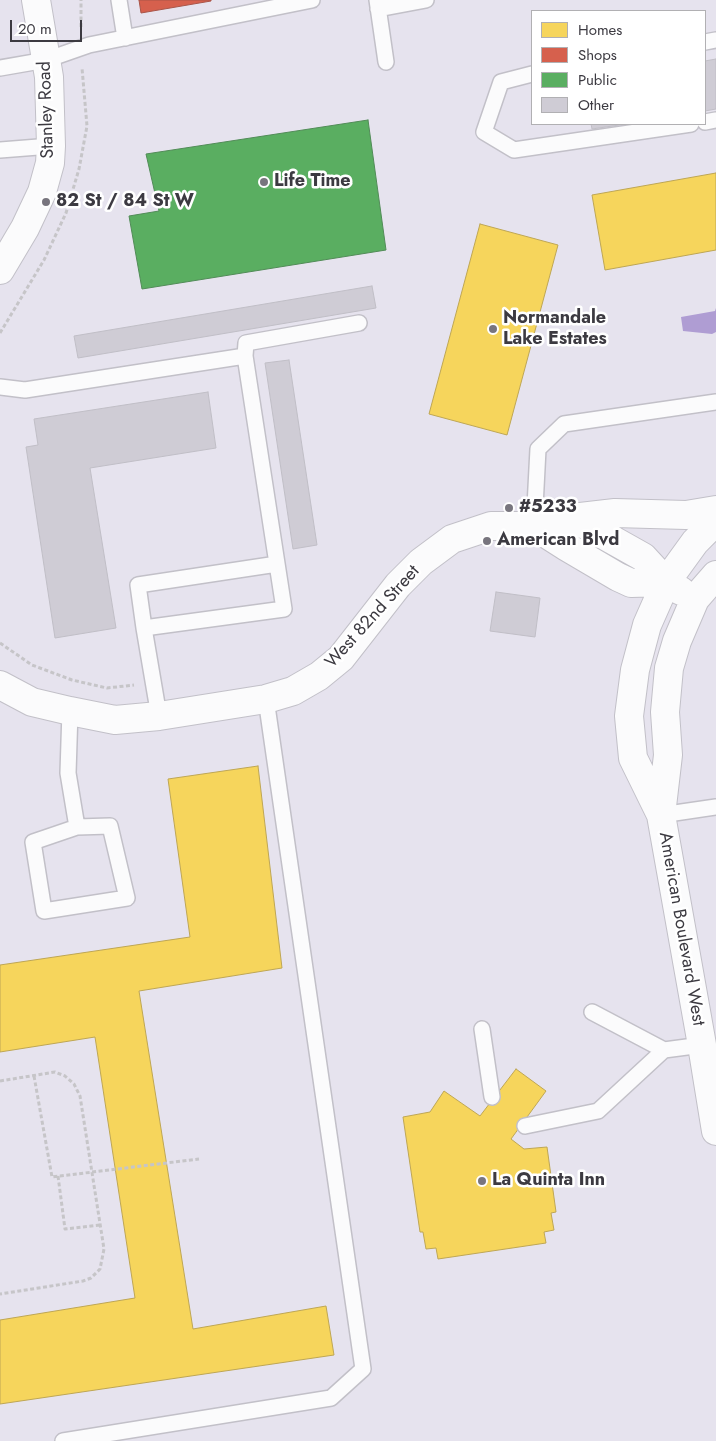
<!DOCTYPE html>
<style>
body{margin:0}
#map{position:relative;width:716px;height:1441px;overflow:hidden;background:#e6e3ee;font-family:Jost,sans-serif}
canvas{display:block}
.legend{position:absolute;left:531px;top:10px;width:175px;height:115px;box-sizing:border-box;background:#fff;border:1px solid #b1b0b3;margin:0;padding:6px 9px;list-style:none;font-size:15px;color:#3c3a41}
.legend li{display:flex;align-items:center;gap:10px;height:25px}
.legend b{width:25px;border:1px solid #b1b0b3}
.scale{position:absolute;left:10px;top:20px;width:72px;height:22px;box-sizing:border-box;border:2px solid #3c3a41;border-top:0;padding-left:6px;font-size:15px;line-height:18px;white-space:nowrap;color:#3c3a41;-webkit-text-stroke:4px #fff;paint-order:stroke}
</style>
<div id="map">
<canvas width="716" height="1441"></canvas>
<ul class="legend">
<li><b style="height:14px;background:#f6d55c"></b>Homes</li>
<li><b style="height:14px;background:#d6604d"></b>Shops</li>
<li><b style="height:14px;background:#5aae61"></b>Public</li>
<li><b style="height:14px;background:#cfccd5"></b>Other</li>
</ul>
<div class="scale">20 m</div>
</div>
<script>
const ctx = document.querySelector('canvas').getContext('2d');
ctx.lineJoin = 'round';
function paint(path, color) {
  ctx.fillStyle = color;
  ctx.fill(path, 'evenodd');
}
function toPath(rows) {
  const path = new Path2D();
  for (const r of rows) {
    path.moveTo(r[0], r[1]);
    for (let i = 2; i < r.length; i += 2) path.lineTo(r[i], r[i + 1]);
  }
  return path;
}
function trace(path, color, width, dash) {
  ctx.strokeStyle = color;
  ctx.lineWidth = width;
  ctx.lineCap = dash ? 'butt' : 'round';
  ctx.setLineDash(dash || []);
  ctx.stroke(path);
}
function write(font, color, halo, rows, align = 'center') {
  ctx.font = font + ' Jost,sans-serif';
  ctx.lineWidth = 5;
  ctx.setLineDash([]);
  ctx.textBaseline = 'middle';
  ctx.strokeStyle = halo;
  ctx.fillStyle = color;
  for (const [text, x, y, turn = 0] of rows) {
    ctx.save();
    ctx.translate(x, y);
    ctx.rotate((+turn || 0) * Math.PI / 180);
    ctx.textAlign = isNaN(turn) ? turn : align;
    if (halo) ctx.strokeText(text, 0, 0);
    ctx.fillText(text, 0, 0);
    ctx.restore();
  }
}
paint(toPath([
 [716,308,716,332,712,334,683,331,681,317,715,311]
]), '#af9dd3');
const homes = toPath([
 [716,173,716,250,605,270,592,195,716,173],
 [480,224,558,245,507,435,429,414,480,224],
 [258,766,282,968,139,991,193,1329,326,1306,334,1355,0,1404,0,1320,135,1298,95,1037,0,1052,0,965,190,937,168,779,258,766],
 [516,1069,546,1091,511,1139,524,1149,547,1147,556,1212,551,1213,554,1230,544,1232,546,1243,438,1259,436,1248,426,1249,423,1232,420,1232,403,1117,430,1112,444,1091,480,1116,516,1069]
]);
paint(homes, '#f6d55c');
trace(homes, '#bea654', 1);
const shops = toPath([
 [139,0,211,0,211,1,141,13,139,0]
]);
paint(shops, '#d6604d');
trace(shops, '#a85549', 1);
const public = toPath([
 [368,120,386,250,142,289,129,216,159,211,146,154,368,120]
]);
paint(public, '#5aae61');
trace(public, '#518b57', 1);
const building = toPath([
 [716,59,716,109,705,111,705,61,716,59],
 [591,124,626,124,592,129,591,124],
 [372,286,376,308,78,358,74,336,372,286],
 [289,360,317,545,293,549,265,363,289,360],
 [208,392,216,448,90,468,116,628,55,638,26,447,38,445,34,419,208,392],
 [496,592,540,598,535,637,490,631,496,592]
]);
paint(building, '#cfccd5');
trace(building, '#c0bec6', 1);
const service = toPath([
 [119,0,125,38],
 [377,0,386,62],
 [378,9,426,0],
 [705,42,716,40],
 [0,68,46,60,89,45,312,0],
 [532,74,501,82,484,132,514,150,691,124],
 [705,122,716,120],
 [0,150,51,146],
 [245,356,246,343,359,323],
 [0,387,25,390,245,356,284,609,144,628,159,716],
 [534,526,538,449,564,424,716,402],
 [144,628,138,585,277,564],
 [70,711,68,773,77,827,33,842,44,911,127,898,110,826,77,827],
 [661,815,716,807],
 [592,1012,664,1050],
 [482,1029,492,1097],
 [525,1126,598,1111,664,1050,702,1045],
 [63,1441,331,1398,363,1369,266,699]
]);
const tertiary = toPath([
 [0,270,25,228,42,192,50,163,51,146,49,77,36,0],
 [566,520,586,525,643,557,666,582,681,591],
 [716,521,695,542,666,582,647,625,635,670,629,716,633,758,661,815,702,1045,716,1131],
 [534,526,567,547,618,577,631,583,666,582],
 [0,685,32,702,70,711,115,720,159,716,266,699,293,691,319,676,341,658,398,585,421,562,452,539,491,526,534,526,563,519,615,513,686,515,716,510],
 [661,815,668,755,665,712,669,668,677,641,695,599,716,575]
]);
trace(service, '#c2c0c8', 18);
trace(tertiary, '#c2c0c8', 30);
trace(toPath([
 [81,27,81,0],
 [0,333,44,260,66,213,79,169,87,126,82,68],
 [0,643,32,665,72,680,107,688,134,685],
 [34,1076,52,1177,199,1159],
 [0,1081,55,1072,65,1076,74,1084,80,1096,104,1249,100,1269,91,1278,83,1281,0,1294],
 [58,1176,65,1229,100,1225]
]), '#c6c5c8', 3, [4, 2.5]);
trace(service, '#fbfbfc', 15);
trace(tertiary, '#fbfbfc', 28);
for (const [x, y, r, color] of [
 [264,182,5,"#78757e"],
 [46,202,5,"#78757e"],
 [493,329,5,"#78757e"],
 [509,508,5,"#78757e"],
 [487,541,5,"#78757e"],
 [482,1181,5,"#78757e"]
]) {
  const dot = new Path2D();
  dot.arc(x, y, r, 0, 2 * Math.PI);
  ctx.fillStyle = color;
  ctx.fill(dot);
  trace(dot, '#fff', 2);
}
write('18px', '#3c3a41', '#fff', [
 ["Stanley Road",47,110,-92],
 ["West 82nd Street",373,617,-48],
 ["American Boulevard West",681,929,80]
]);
write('bold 18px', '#3c3a41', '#fff', [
 ["Life Time",274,182],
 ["82 St / 84 St W",56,202],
 ["Normandale",503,319],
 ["Lake Estates",503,340],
 ["#5233",519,508],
 ["American Blvd",497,541],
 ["La Quinta Inn",492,1181]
], 'left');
</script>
